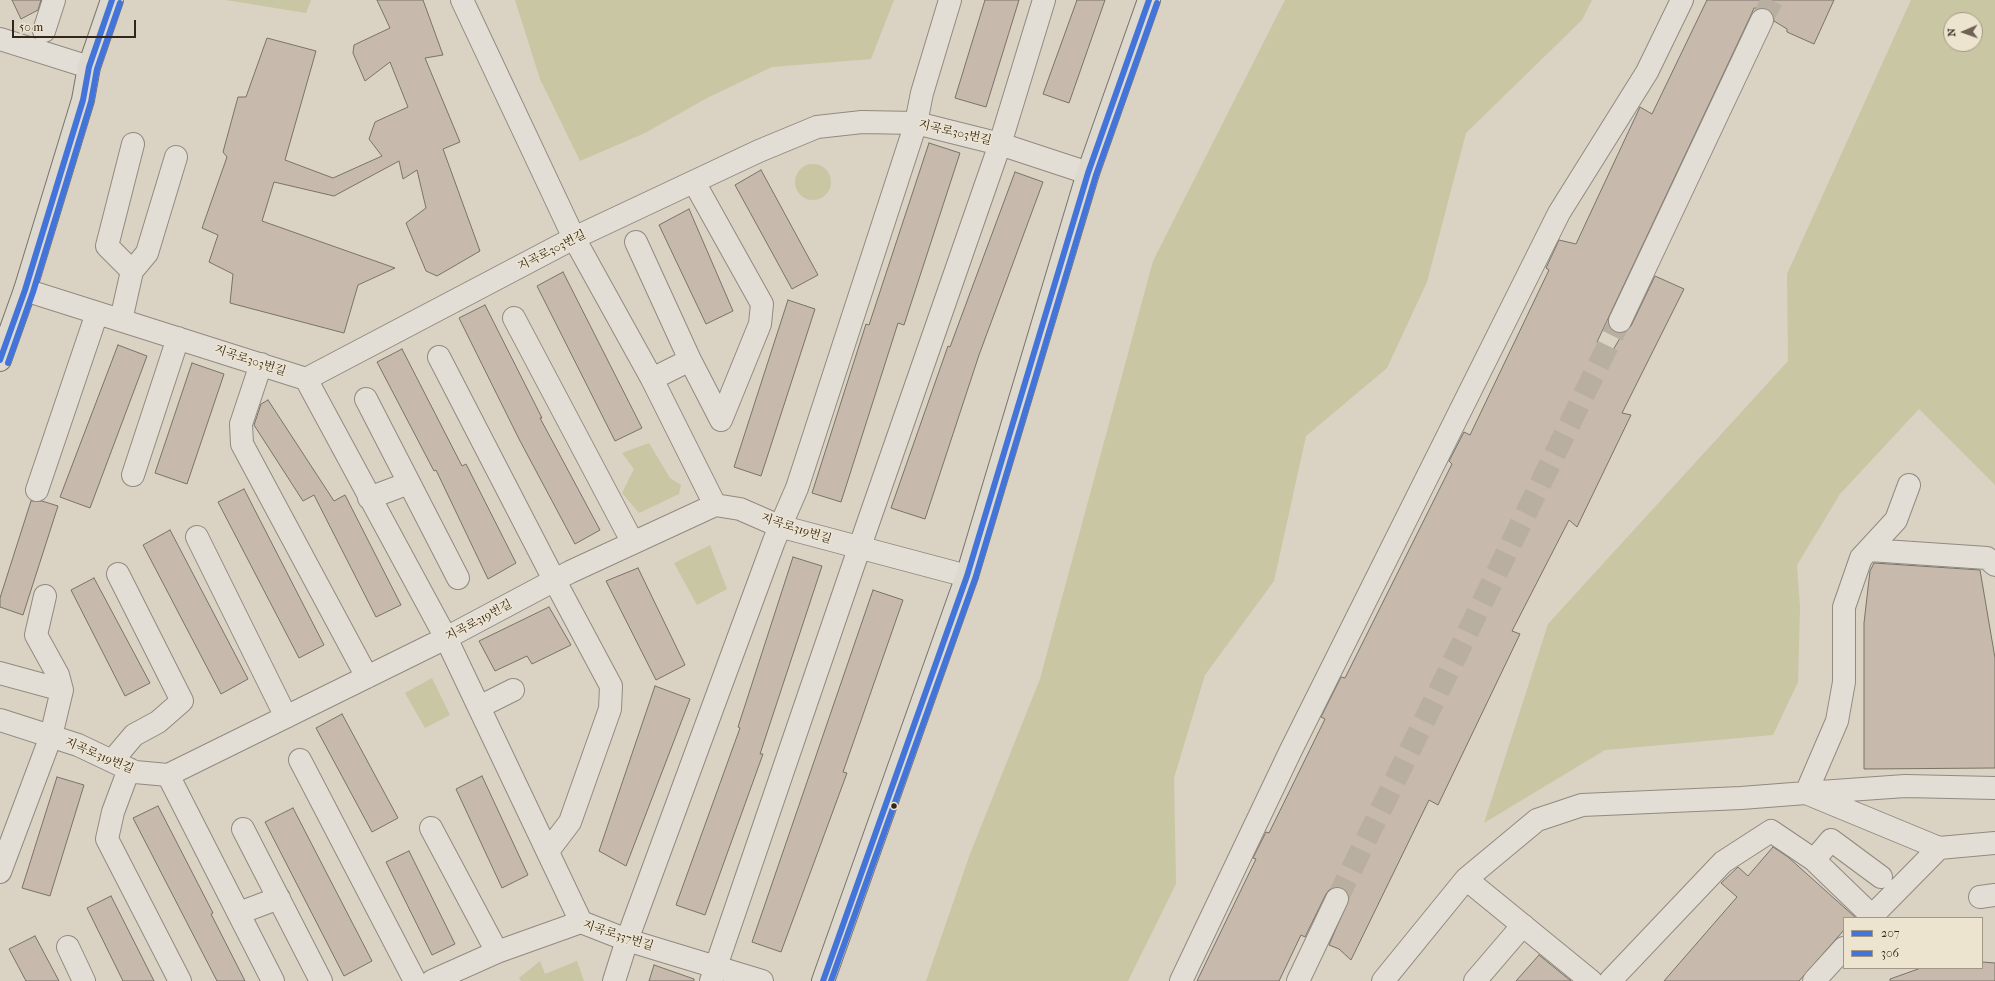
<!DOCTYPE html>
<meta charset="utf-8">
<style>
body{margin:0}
#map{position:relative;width:1995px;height:981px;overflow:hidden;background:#dad2c2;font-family:"IM FELL French Canon",serif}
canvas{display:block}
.legend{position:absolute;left:1843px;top:917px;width:140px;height:52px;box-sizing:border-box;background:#ede4d0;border:1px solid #a39886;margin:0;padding:5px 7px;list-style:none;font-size:12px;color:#332518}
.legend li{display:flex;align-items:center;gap:8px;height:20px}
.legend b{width:20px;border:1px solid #a39886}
.north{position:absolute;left:1943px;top:12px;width:40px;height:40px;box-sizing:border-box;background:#ede4d0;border:1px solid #a39886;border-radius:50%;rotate:268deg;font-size:11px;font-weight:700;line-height:16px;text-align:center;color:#332518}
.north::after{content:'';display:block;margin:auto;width:14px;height:18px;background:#6d6254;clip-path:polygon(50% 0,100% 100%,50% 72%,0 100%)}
.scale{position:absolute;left:12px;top:20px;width:124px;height:18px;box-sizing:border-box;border:2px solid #332518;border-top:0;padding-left:5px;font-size:12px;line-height:14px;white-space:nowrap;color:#332518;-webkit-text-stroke:3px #ede4d0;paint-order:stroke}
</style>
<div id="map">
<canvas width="1995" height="981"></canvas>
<ul class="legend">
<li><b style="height:5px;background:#4374d9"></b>207</li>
<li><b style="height:5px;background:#4374d9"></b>306</li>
</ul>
<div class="north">N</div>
<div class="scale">50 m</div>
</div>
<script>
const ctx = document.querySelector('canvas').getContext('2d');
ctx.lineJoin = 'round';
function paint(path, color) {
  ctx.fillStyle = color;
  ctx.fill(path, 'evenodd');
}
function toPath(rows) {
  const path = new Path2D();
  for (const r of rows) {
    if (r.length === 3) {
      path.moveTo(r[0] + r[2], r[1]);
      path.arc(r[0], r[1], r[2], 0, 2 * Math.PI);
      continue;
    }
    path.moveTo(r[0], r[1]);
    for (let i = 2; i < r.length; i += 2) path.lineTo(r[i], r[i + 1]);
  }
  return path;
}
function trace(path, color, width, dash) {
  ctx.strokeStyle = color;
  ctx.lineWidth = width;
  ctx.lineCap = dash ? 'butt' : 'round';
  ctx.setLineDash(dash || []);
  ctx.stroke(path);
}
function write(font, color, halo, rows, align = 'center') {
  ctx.font = font + ' "IM FELL French Canon","Noto Serif KR",serif';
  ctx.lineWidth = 3;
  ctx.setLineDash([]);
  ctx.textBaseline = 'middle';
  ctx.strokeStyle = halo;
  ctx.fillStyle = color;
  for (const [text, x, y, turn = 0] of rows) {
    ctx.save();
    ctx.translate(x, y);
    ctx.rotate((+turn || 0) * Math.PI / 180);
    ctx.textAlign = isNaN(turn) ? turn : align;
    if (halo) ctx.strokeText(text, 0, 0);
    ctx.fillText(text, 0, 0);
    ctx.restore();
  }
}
paint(toPath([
 [226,0,311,0,306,13],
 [515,0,894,0,871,59,772,67,707,98,645,133,580,161,540,79],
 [1285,0,1592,0,1582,20,1466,133,1427,282,1387,368,1306,436,1274,581,1205,675,1174,778,1176,884,1128,981,926,981,970,854,1040,679,1153,261],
 [1911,0,1995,0,1995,485,1919,409,1840,494,1797,565,1800,608,1798,682,1773,735,1605,750,1484,823,1548,624,1788,361,1787,274],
 [1951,20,1975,20,1975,44,1951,44],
 [813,182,18],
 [649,443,670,478,681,485,679,494,639,513,622,493,634,469,622,453],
 [710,545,727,589,697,605,674,563],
 [432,678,450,715,425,728,405,693],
 [540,961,545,974,577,961,584,981,521,981,519,978]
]), '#c8c6a3');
const building = toPath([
 [12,0,41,0,38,10,21,19,12,0],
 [377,0,423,0,443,55,425,58,460,142,443,149,480,251,437,276,426,271,406,223,426,208,417,170,403,179,399,161,334,196,274,182,262,221,395,268,358,285,344,333,230,303,233,274,209,262,218,235,202,228,227,157,223,152,238,97,246,97,267,38,316,51,285,160,333,178,382,156,369,139,375,122,408,107,390,62,365,81,353,53,354,45,390,28,377,0],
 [985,0,1019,0,986,107,955,98,985,0],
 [1077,0,1105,0,1069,103,1043,94,1077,0],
 [1707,0,1834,0,1814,44,1787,32,1787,29,1774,21,1772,13,1767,9,1754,8,1751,15,1597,342,1613,350,1623,333,1631,326,1655,276,1684,289,1622,413,1631,415,1577,527,1569,520,1512,631,1520,634,1438,805,1429,800,1351,960,1339,949,1329,945,1349,898,1347,892,1343,888,1336,887,1330,889,1326,894,1305,937,1301,935,1279,981,1197,981,1256,859,1253,858,1266,832,1269,833,1325,719,1321,717,1341,677,1345,678,1452,464,1449,461,1464,432,1470,435,1549,270,1546,268,1559,240,1576,244,1640,107,1652,114,1707,0],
 [929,143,960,153,904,325,898,323,841,502,812,493,866,324,869,325,929,143],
 [761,170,818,275,792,289,735,185,761,170],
 [1015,172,1043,182,979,355,925,519,891,508,948,346,950,347,1015,172],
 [689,209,733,311,706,324,659,225,689,209],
 [563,272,642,428,615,441,537,286,563,272],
 [788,300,815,309,761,476,734,467,788,300],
 [485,305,542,418,540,418,600,530,575,544,519,439,459,318,485,305],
 [118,345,147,356,90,508,60,497,118,345],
 [402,349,462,466,466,464,516,563,488,579,436,470,434,471,377,362,402,349],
 [192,363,224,374,187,484,155,473,192,363],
 [268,400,334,501,345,495,401,605,376,617,314,495,303,501,254,425,261,404,268,400],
 [244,489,324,645,299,658,218,502,244,489],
 [31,501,42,501,58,506,23,615,0,607,0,598,31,501],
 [170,530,248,679,221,694,143,545,170,530],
 [793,557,822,566,760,754,763,754,705,915,676,905,740,728,738,727,793,557],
 [1874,563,1980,570,1995,658,1995,768,1864,769,1864,623,1870,571,1874,563],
 [638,568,685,665,656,680,606,581,638,568],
 [94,578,150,683,125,696,71,590,94,578],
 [873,590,903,600,843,772,847,773,781,952,752,942,873,590],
 [549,607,571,645,532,664,527,656,495,671,479,641,549,607],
 [655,686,690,699,626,866,599,851,655,686],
 [342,714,398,818,372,832,316,728,342,714],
 [482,776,528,875,502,888,456,789,482,776],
 [57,777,84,785,50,896,22,888,57,777],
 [158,806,213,913,211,914,245,981,217,981,133,818,158,806],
 [293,808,372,961,344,976,265,822,293,808],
 [1773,847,1788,857,1856,918,1844,918,1844,930,1799,981,1664,981,1737,897,1721,883,1738,867,1748,876,1773,847],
 [409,851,455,944,432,955,386,862,409,851],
 [111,896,154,981,123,981,87,908,111,896],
 [35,936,59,981,26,981,9,949,35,936],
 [1539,955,1571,981,1516,981,1539,955],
 [1982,962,1995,963,1995,981,1890,981,1890,979,1921,968,1982,968,1982,962],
 [654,965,694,979,694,981,649,981,654,965]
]);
paint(building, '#c7b9ac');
trace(building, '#797369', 1);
trace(toPath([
 [1762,20,1772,0],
 [1337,899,1620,321]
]), '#b9afa0', 22, [22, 11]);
const minor = toPath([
 [462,0,574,238,652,379,715,505],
 [44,31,54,0],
 [0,39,89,67],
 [636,242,690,360,652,379],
 [132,271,107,246,133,144],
 [25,290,306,379,574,238,759,151,817,127,862,122,916,123,1000,144,1088,173],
 [514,318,633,543],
 [121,320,132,271,147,253,176,157],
 [1620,321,1762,20],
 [439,357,549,570,611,686,610,709,570,822,548,851],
 [690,360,721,420,760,324,762,304,694,182],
 [261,364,241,424,242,444,367,677],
 [306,379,446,638,581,922],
 [366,399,458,578],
 [133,475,178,338],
 [1909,485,1896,520,1861,558,1844,607,1844,682,1837,721,1806,793,1905,786,1995,788],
 [37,490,97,313],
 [369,498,409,483],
 [197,537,286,717],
 [1869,550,1987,558,1995,565],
 [45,596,36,635,58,675,62,690],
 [0,673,62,690,51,736,0,872],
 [479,707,513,690],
 [0,720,78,745,135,772,168,775,446,638,570,572,715,505,740,509,779,526,967,576],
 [300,760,415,981],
 [112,761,134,735,158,722,182,701,118,574],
 [129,769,113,812,107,839,180,981],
 [168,775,273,981],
 [431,828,497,952],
 [243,829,321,981],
 [1466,879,1591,981],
 [1980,897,1995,895],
 [239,913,279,898],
 [1872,916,1814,860,1831,840,1881,877],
 [1870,918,1939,848,1995,843],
 [68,947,84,981],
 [432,981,497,952,581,922,627,940,762,981],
 [614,981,627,940,774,541,797,488,916,123,922,93,950,0],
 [711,981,851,572,1000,144,1044,0],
 [1181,981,1291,750,1559,213,1647,72,1682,0],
 [1298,981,1337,899],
 [1383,981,1466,879,1537,820,1582,805,1741,798,1806,793,1939,848],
 [1475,981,1523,925],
 [1610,981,1723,862,1771,831,1814,860],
 [1814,981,1844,948]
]);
const major = toPath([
 [0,360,25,290,83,100,89,67,112,0],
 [823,981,967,576,1088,173,1149,0]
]);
trace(minor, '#918a80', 24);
trace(major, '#797369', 24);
trace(minor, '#e2ded6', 22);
trace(major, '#ddd9cf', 22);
trace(toPath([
 [0,360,25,290,83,100,89,67,112,0],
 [823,981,967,576,1088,173,1149,0]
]), '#4374d9', 6);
trace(toPath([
 [8,363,33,292,91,102,97,69,120,3],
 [831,981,975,579,1096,175,1157,3]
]), '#4374d9', 6);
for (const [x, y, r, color] of [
 [894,806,3.5,"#332518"]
]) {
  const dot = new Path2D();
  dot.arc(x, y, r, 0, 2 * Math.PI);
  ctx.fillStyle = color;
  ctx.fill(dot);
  trace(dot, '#ede4d0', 1.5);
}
write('12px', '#332518', '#ede4d0', [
 ["지곡로303번길",955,133,13],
 ["지곡로303번길",552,251,-27],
 ["지곡로303번길",250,361,18],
 ["지곡로319번길",796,529,18],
 ["지곡로319번길",479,621,-28],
 ["지곡로319번길",99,756,23],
 ["지곡로337번길",618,936,18]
]);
</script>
